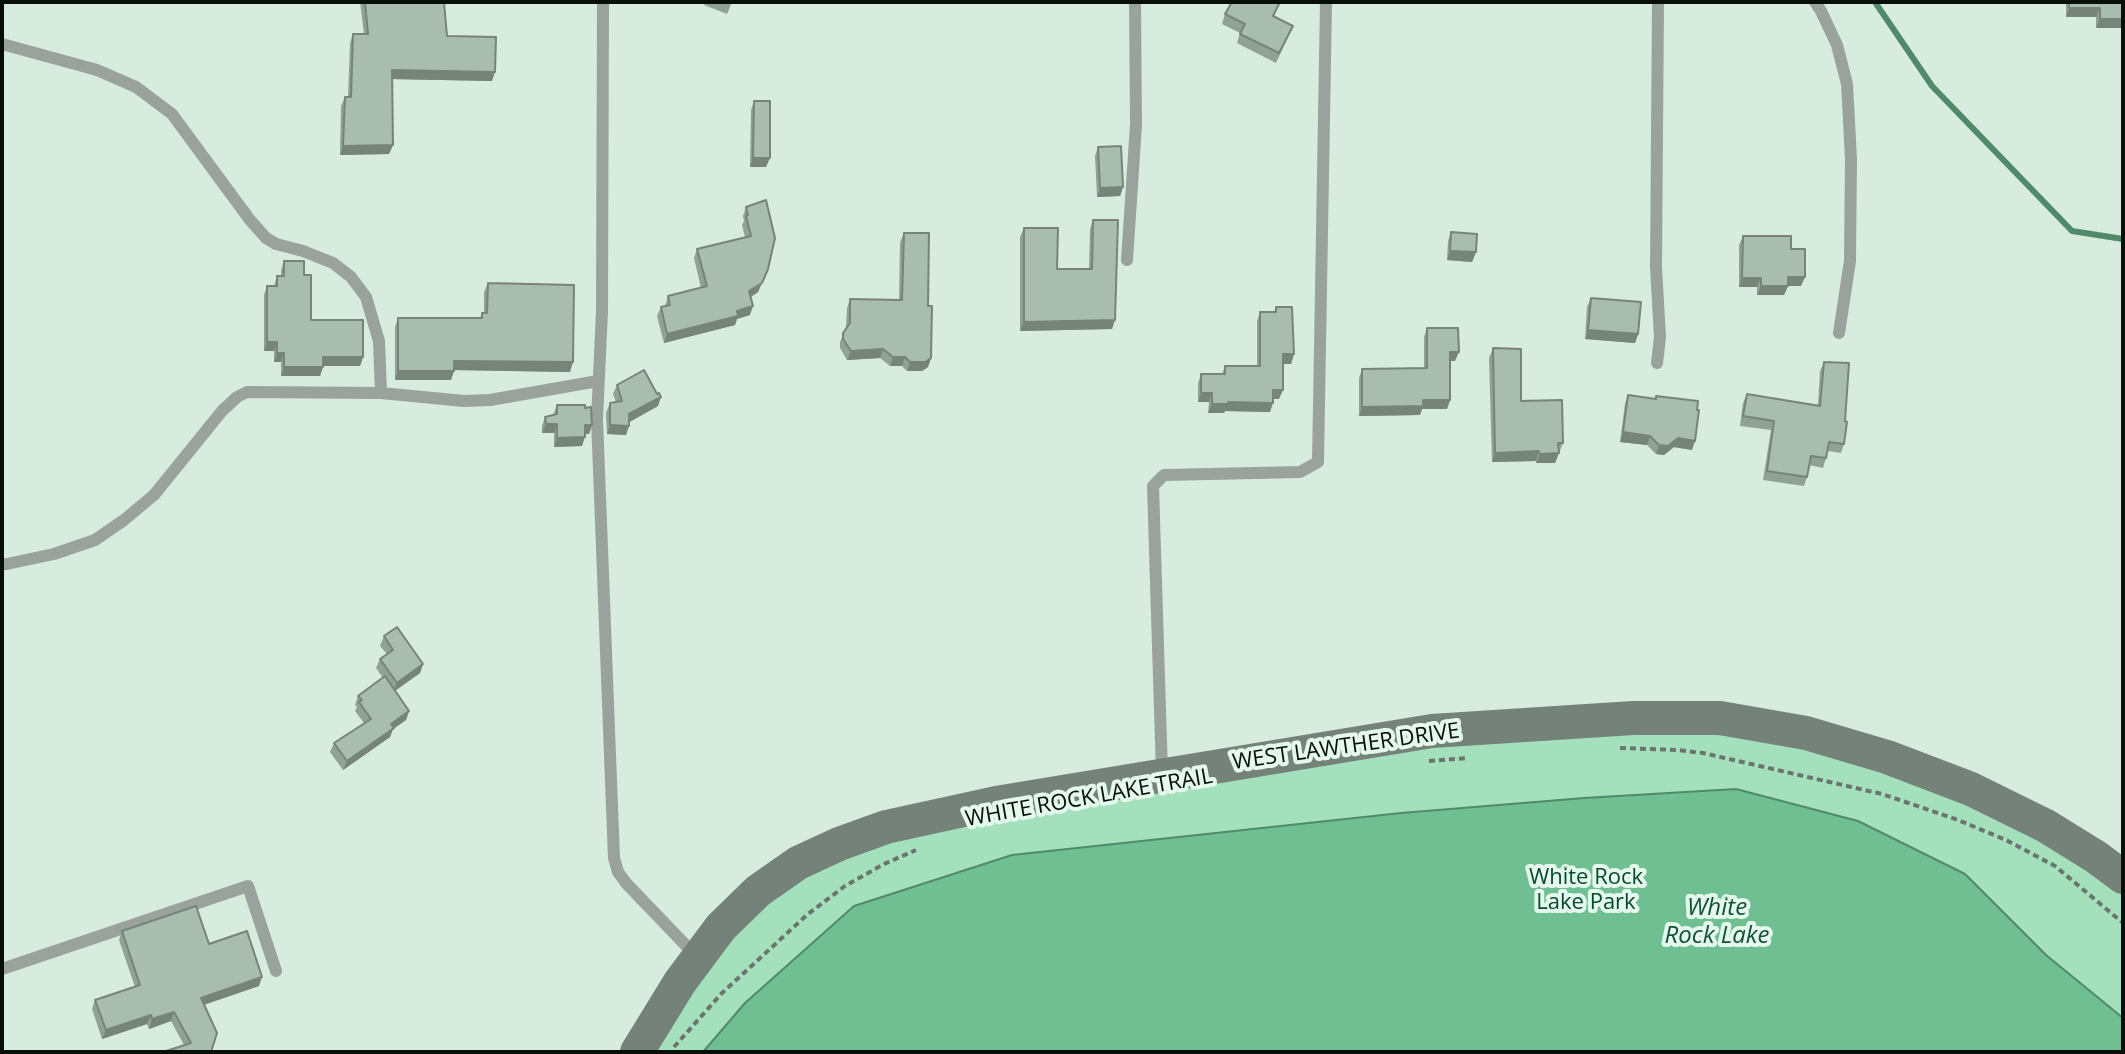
<!DOCTYPE html>
<style>
body{margin:0}
#map{position:relative;width:2125px;height:1054px;overflow:hidden;background:#d7ebde;font-family:"Open Sans",sans-serif}
canvas{display:block}
.frame{position:absolute;inset:0;border:4px solid #080e0a;pointer-events:none}
</style>
<div id="map">
<canvas width="2125" height="1054"></canvas>
<div class="frame"></div>
</div>
<script>
const ctx = document.querySelector('canvas').getContext('2d');
ctx.lineJoin = 'round';
function paint(path, color) {
  ctx.fillStyle = color;
  ctx.fill(path, 'evenodd');
}
function toPath(rows) {
  const path = new Path2D();
  for (const r of rows) {
    path.moveTo(r[0], r[1]);
    for (let i = 2; i < r.length; i += 2) path.lineTo(r[i], r[i + 1]);
  }
  return path;
}
function trace(path, color, width, dash) {
  ctx.strokeStyle = color;
  ctx.lineWidth = width;
  ctx.lineCap = dash ? 'butt' : 'round';
  ctx.setLineDash(dash || []);
  ctx.stroke(path);
}
function write(font, color, halo, rows, align = 'center') {
  ctx.font = font + ' "Open Sans",sans-serif';
  ctx.lineWidth = 8;
  ctx.setLineDash([]);
  ctx.textBaseline = 'middle';
  ctx.strokeStyle = halo;
  ctx.fillStyle = color;
  for (const [text, x, y, turn = 0] of rows) {
    ctx.save();
    ctx.translate(x, y);
    ctx.rotate((+turn || 0) * Math.PI / 180);
    ctx.textAlign = isNaN(turn) ? turn : align;
    if (halo) ctx.strokeText(text, 0, 0);
    ctx.fillText(text, 0, 0);
    ctx.restore();
  }
}
paint(toPath([
 [1717,730,1840,750,2076,851,2123,894,2123,1052,652,1052,711,964,752,915,802,873,899,834,1431,740]
]), '#a5e0bd');
const water = toPath([
 [1736,789,1858,821,1965,874,2046,955,2123,1018,2123,1052,703,1052,745,1003,854,906,1012,855,1401,813,1584,798,1736,789]
]);
paint(water, '#6fbf93');
trace(water, '#508a6a', 2);
trace(toPath([
 [1875,2,1932,86,2072,231,2123,239]
]), '#508a6a', 6);
trace(toPath([
 [1620,748,1677,750,1703,753,1882,794,1958,820,2006,840,2055,866,2123,923],
 [1429,761,1468,758],
 [674,1047,722,993,808,914,845,886,884,864,916,850]
]), '#69756d', 4, [6, 4]);
trace(toPath([
 [603,2,602,311,597,419,614,858,618,872,626,883,697,957],
 [1815,2,1821,11,1837,45,1847,84,1851,159,1850,261,1839,333],
 [2,44,97,70,136,87,172,114,250,220,266,238,276,244,303,251,333,263,351,277,366,297,379,341,381,393,247,392,237,397,222,411,154,495,124,520,95,540,54,554,2,565],
 [1127,260,1136,125,1135,2],
 [1657,363,1660,337,1656,267,1658,2],
 [381,393,464,401,490,400,598,381],
 [1162,774,1153,486,1164,475,1300,472,1318,462,1326,2],
 [2,969,248,886,276,971]
]), '#99a29d', 12);
trace(toPath([
 [637,1052,680,982,721,927,758,891,798,863,839,844,886,827,996,803,1432,731,1633,718,1720,718,1806,733,1887,757,1971,789,2046,826,2096,857,2123,877]
]), '#75827a', 34);
paint(toPath([
 [360,2,444,2,447,36,492,81,392,79,393,145,389,154,340,155,341,106,345,97,348,97,350,43,353,34,364,34],
 [705,2,732,2,727,14,704,5],
 [2066,2,2123,2,2123,34,2122,28,2096,28,2096,17,2066,17],
 [1225,14,1274,16,1293,26,1276,63,1237,43,1240,33,1222,24],
 [754,101,766,167,750,167,751,110],
 [1098,147,1123,187,1120,196,1097,197,1095,156],
 [746,207,768,269,758,292,751,297,750,315,737,319,735,325,664,343,657,316,661,307,665,306,668,296,701,288,694,258,697,249,745,237,742,225,744,221,743,216],
 [1093,220,1112,329,1020,331,1020,237,1024,228,1057,269,1089,269,1090,229],
 [1451,232,1476,252,1472,262,1447,260,1448,241],
 [904,233,928,306,931,358,928,367,922,371,907,371,902,366,890,366,880,358,847,360,840,348,840,342,846,328,847,308,850,299,899,300,900,242],
 [1743,236,1791,249,1801,286,1788,286,1784,295,1757,295,1757,287,1739,287,1739,245],
 [284,261,304,275,311,320,363,357,360,366,323,366,320,376,281,376,281,362,274,362,274,351,264,351,264,295,267,286,274,286,277,276,281,276,281,270],
 [488,283,570,372,454,370,451,380,395,380,395,327,398,318,480,318,482,313,484,313,484,292],
 [1591,298,1638,334,1635,343,1585,339,1587,307],
 [1276,307,1294,354,1291,364,1283,364,1279,399,1273,399,1270,412,1225,411,1224,413,1208,413,1209,402,1198,402,1198,383,1201,374,1222,374,1225,366,1257,366,1257,321,1260,312,1274,312],
 [1427,328,1455,361,1450,361,1450,400,1447,409,1422,409,1420,415,1359,416,1359,378,1362,369,1424,368,1424,337],
 [1493,348,1521,401,1563,443,1555,463,1536,463,1536,461,1492,462,1489,358],
 [1824,362,1844,444,1841,453,1828,451,1823,468,1809,465,1807,477,1804,486,1763,480,1771,430,1740,426,1743,403,1747,394,1818,405,1820,371],
 [617,385,658,406,629,422,626,435,607,434,606,413,610,403,616,402,613,394],
 [1628,395,1655,399,1656,396,1692,450,1674,447,1664,455,1656,454,1647,445,1620,442,1625,404],
 [557,405,585,408,592,425,589,434,585,434,582,446,554,447,554,433,542,433,542,426,545,417,553,415],
 [384,636,423,664,420,673,395,691,409,711,406,720,393,729,390,737,343,770,330,752,334,743,364,723,355,711,357,707,355,705,358,696,383,678,376,668,380,659,387,654,380,646],
 [122,931,209,944,259,986,204,1004,217,1033,184,1045,171,1021,149,1029,147,1024,102,1039,92,1009,95,1000,135,987,119,940]
]), '#90a296');
paint(toPath([
 [2069,8,2100,8,2096,17,2066,17],
 [2100,19,2123,19,2122,28,2096,28],
 [392,70,495,72,492,81,389,79],
 [393,145,389,154,340,155,343,146],
 [753,158,770,158,766,167,750,167],
 [1123,187,1120,196,1097,197,1100,188],
 [1450,251,1476,252,1472,262,1447,260],
 [768,269,758,292,746,300,749,291],
 [1788,277,1805,277,1801,286,1784,286],
 [1742,278,1761,278,1757,287,1739,287],
 [1761,286,1788,286,1784,295,1757,295],
 [753,306,750,315,737,319,735,325,664,343,667,334],
 [1115,320,1112,329,1020,331,1024,322],
 [1588,330,1638,334,1635,343,1585,339],
 [267,342,277,342,274,351,264,351],
 [883,349,880,358,847,360,851,351],
 [1450,352,1459,352,1455,361,1447,361],
 [277,353,284,353,281,362,274,362],
 [1283,354,1294,354,1291,364,1280,364],
 [323,357,363,357,360,366,320,366],
 [893,357,905,357,902,366,890,366],
 [931,358,928,367,922,371,907,371,910,362],
 [454,361,573,362,570,372,451,370],
 [284,367,323,367,320,376,281,376],
 [398,371,454,371,451,380,395,380],
 [1273,390,1283,390,1279,399,1270,399],
 [1201,393,1212,393,1209,402,1198,402],
 [661,397,658,406,626,424,629,414],
 [1423,400,1450,400,1447,409,1422,409,1420,415,1359,416,1362,407],
 [1228,402,1273,403,1270,412,1225,411,1224,413,1208,413,1212,404],
 [546,424,557,424,554,433,542,433],
 [585,425,592,425,589,434,582,434],
 [610,425,629,426,626,435,607,434],
 [1623,432,1650,436,1647,445,1620,442],
 [585,437,582,446,554,447,557,438],
 [1678,438,1695,441,1692,450,1674,447,1664,455,1656,454,1659,445],
 [1539,451,1536,461,1492,462,1495,453],
 [1559,453,1555,463,1536,463,1540,454],
 [423,664,420,673,393,692,397,683],
 [409,711,406,720,393,729,390,737,343,770,347,761,391,724],
 [262,977,259,986,198,1007,201,998],
 [174,1012,171,1021,149,1029,152,1019],
 [151,1015,147,1024,102,1039,106,1030]
]), '#76847a');
const building = toPath([
 [365,2,444,2,447,36,496,37,495,72,392,70,393,145,343,146,345,97,351,97,353,34,368,34,365,2],
 [1232,2,1280,2,1273,16,1293,26,1279,53,1240,34,1245,24,1225,14,1232,2],
 [2069,2,2123,2,2123,19,2100,19,2100,8,2069,8,2069,2],
 [754,101,770,101,770,158,753,158,754,101],
 [1121,146,1123,187,1100,188,1098,147,1121,146],
 [766,200,775,238,768,269,762,283,749,291,753,306,737,311,738,316,667,334,661,307,670,305,668,296,707,286,697,249,751,236,746,216,748,215,746,207,766,200],
 [1093,220,1118,220,1115,320,1024,322,1024,228,1058,228,1057,269,1092,269,1093,220],
 [1451,232,1477,234,1476,252,1450,251,1451,232],
 [904,233,929,233,928,306,932,306,931,358,925,362,910,362,905,357,893,357,883,349,851,351,843,339,843,333,850,323,850,299,902,300,904,233],
 [1743,236,1791,236,1791,249,1805,249,1805,277,1788,277,1788,286,1761,286,1761,278,1742,278,1743,236],
 [284,261,304,261,304,275,311,275,311,320,363,320,363,357,323,357,323,367,284,367,284,353,277,353,277,342,267,342,267,286,277,286,277,276,284,276,284,261],
 [488,283,574,285,573,362,454,361,454,371,398,371,398,318,482,318,482,313,487,313,488,283],
 [1591,298,1641,302,1638,334,1588,330,1591,298],
 [1276,307,1292,307,1294,354,1283,354,1283,390,1273,390,1273,403,1228,402,1228,404,1212,404,1212,393,1201,393,1201,374,1225,374,1225,366,1260,366,1260,312,1276,312,1276,307],
 [1427,328,1458,328,1459,352,1450,352,1450,400,1423,400,1423,406,1362,407,1362,369,1427,368,1427,328],
 [1493,348,1521,349,1521,401,1562,400,1563,443,1558,443,1559,453,1540,454,1539,451,1495,453,1493,348],
 [1824,362,1849,363,1845,421,1847,422,1844,444,1829,442,1826,458,1811,456,1807,477,1767,471,1774,421,1743,416,1747,394,1820,406,1824,362],
 [644,370,657,394,659,393,661,397,629,414,629,426,610,425,610,403,622,401,617,385,644,370],
 [1628,395,1656,399,1656,396,1698,401,1697,410,1699,410,1695,441,1678,438,1668,446,1659,445,1650,436,1623,432,1628,395],
 [557,405,585,405,585,408,591,407,592,425,585,425,585,437,557,438,557,424,546,424,545,417,557,414,557,405],
 [397,627,423,664,397,683,380,659,393,650,384,636,397,627],
 [385,676,409,711,391,724,394,728,347,761,334,743,371,719,359,702,362,700,358,696,385,676],
 [196,906,209,944,247,931,262,977,201,998,217,1033,211,1052,163,1052,191,1043,174,1012,152,1019,151,1015,106,1030,95,1000,140,985,122,931,196,906]
]);
paint(building, '#a8bcaf');
trace(building, '#76847a', 2);
write('22px', '#080e0a', '#e4f9ec', [
 ["WEST LAWTHER DRIVE",1346,747,-8],
 ["WHITE ROCK LAKE TRAIL",1089,798,-10]
]);
write('22px', '#06492d', '#e4f9ec', [
 ["White Rock",1586,878],
 ["Lake Park",1586,903]
]);
write('italic 24px', '#135134', '#e4f9ec', [
 ["White",1717,908],
 ["Rock Lake",1717,936]
]);
</script>
